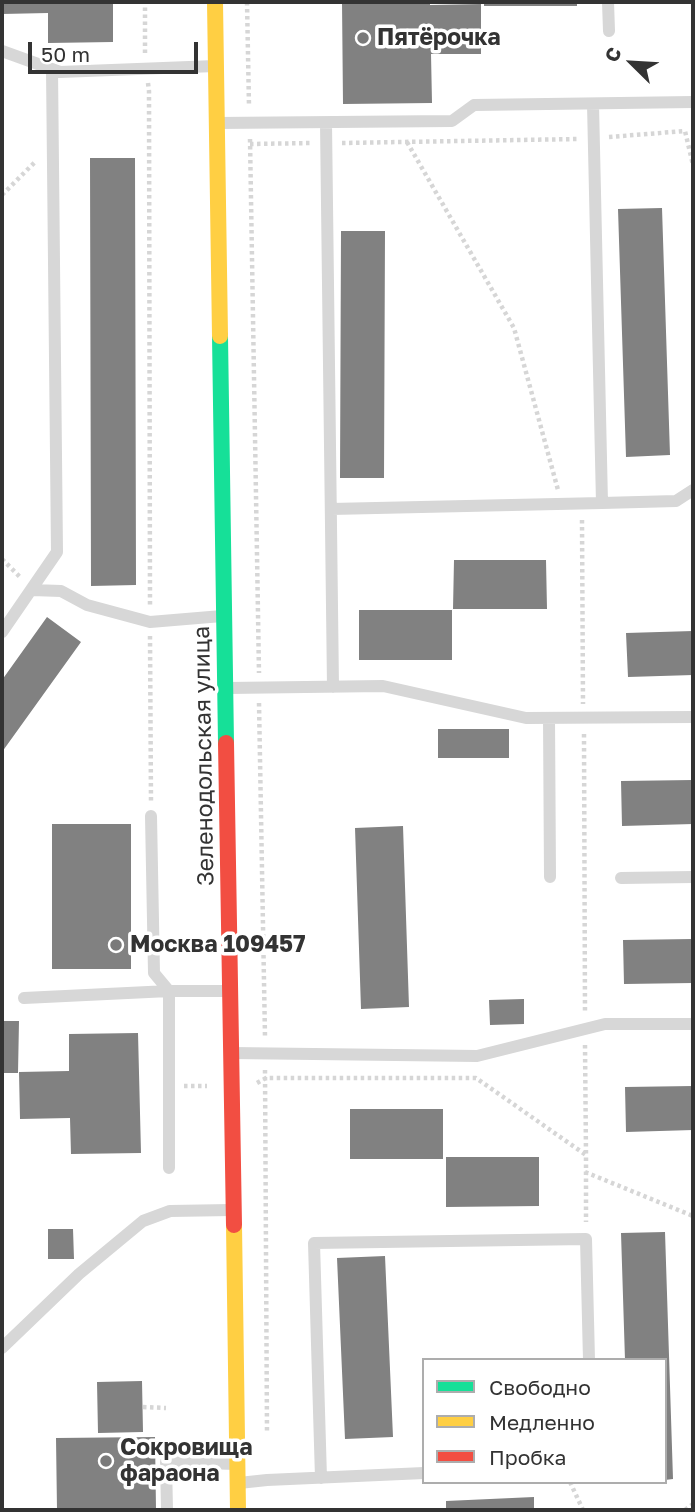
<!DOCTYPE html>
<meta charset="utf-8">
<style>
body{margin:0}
#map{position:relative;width:695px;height:1512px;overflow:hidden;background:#fff;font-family:"Golos Text",sans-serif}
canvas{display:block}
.frame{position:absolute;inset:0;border:4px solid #333;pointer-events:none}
.legend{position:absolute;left:422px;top:1358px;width:245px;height:126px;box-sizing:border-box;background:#fff;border:2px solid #adadad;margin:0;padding:9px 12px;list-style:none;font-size:21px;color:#333}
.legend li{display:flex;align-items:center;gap:14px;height:35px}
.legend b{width:35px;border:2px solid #adadad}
.north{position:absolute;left:597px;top:28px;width:70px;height:70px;-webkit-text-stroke:5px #fff;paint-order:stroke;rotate:294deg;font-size:19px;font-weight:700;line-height:28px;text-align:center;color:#333}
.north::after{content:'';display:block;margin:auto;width:24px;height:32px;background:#333;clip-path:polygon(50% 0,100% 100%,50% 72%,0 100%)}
.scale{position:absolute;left:28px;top:42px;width:170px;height:32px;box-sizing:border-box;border:4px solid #333;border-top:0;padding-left:9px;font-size:21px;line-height:24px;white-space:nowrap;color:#333;-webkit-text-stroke:5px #fff;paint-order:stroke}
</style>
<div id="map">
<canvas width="695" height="1512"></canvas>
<div class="frame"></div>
<ul class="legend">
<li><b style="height:9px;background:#16e098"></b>Свободно</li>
<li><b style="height:9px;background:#ffcf43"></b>Медленно</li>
<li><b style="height:9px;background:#f24e42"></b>Пробка</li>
</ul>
<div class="north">С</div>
<div class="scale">50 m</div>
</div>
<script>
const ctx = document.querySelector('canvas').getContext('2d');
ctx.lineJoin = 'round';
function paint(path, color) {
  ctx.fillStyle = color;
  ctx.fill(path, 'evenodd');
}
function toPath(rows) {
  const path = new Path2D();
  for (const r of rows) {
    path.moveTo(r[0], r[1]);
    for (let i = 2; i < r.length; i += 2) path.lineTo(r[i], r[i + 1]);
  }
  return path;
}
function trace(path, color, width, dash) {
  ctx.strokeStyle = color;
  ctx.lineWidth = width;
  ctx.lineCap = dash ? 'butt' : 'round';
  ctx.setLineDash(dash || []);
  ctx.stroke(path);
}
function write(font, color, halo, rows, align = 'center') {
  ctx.font = font + ' "Golos Text",sans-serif';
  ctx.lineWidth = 7;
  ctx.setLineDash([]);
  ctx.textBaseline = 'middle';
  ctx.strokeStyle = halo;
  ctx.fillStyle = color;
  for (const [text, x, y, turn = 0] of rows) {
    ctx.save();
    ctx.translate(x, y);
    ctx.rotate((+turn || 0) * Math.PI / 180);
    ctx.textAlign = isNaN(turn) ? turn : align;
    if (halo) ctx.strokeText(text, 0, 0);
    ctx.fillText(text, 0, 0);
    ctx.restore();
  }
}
paint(toPath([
 [2,2,113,2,113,42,48,43,48,13,2,14],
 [342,2,430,2,430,5,481,4,481,54,431,54,432,103,343,104],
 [484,2,577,2,577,6,484,6],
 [90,158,135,158,136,585,91,586],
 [662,208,670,455,626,457,618,209],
 [341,231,385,231,384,478,340,478],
 [454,560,546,560,547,609,453,609],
 [359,610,452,610,452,660,359,660],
 [47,617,81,642,2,752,2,680],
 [693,631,693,675,628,677,626,633],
 [438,729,509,729,509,758,438,758],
 [693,780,693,824,622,826,621,781],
 [52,824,131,824,131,969,52,969],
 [403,826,409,1007,361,1009,355,828],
 [693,939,693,983,624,984,623,940],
 [524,999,524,1024,490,1025,489,1000],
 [2,1021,19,1021,18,1073,2,1073],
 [138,1033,141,1153,71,1154,70,1118,20,1119,19,1072,69,1071,69,1034],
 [693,1086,693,1130,626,1132,625,1087],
 [350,1109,443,1109,443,1159,350,1159],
 [446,1157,539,1157,539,1206,446,1207],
 [48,1229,73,1229,74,1259,48,1259],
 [665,1232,673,1479,665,1480,665,1360,625,1360,621,1233],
 [385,1256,393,1437,345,1439,337,1258],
 [142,1381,143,1432,98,1433,97,1382],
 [155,1437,156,1510,57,1510,56,1438],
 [534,1497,534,1510,446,1510,446,1501]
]), '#818181');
trace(toPath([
 [247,2,249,106],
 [145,53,145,2],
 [148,83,149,91,150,606],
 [609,137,685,131,693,165],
 [250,139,259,673],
 [407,142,514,328,558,490],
 [342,143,578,139],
 [250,144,312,143],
 [2,195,36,161],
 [582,520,583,704],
 [2,559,21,578],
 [150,636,151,802],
 [259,703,265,1037],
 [584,734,585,1012],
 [585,1045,586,1155],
 [265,1070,267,1432],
 [257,1083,266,1078,476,1078,586,1155,586,1222],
 [184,1086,207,1086],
 [585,1172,693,1216],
 [143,1407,166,1408],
 [570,1482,583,1510],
 [685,1510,693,1504]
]), '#d6d6d6', 4.5, [3.5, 3.5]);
trace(toPath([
 [608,2,609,31],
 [2,51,60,72,215,66],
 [217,123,452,121,474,105,693,102],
 [326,123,333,687],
 [602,503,676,501,693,490],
 [331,509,602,503,593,104],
 [32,590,61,591,87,605,150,622,222,616],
 [2,632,57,552,52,69],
 [228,688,383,686,526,718,693,717],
 [549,718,550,877],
 [151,816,154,973,169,991,169,1168],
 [621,878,693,877],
 [24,998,169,991,230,991],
 [232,1053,477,1056,605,1024,693,1024],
 [2,1348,79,1274,143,1221,170,1211,231,1210],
 [321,1478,314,1243,586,1239,589,1360],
 [239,1483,267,1480,424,1473],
 [167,1510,166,1462,237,1464]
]), '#d7d7d7', 12);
trace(toPath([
 [220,336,226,743]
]), '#16e098', 16);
trace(toPath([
 [215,2,220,336],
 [234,1225,238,1510]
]), '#ffcf43', 16);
trace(toPath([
 [226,743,234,1225]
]), '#f24e42', 16);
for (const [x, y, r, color] of [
 [363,38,7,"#7a7a7a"],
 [116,945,7,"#7a7a7a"],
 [106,1461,7,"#7a7a7a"]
]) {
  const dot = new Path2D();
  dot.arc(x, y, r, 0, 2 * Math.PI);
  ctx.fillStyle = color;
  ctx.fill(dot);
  trace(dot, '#fff', 2.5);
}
write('bold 23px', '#333', '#fff', [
 ["Пятёрочка",377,38],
 ["Москва 109457",130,945],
 ["Сокровища",120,1448],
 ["фараона",120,1474]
], 'left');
write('23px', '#333', '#fff', [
 ["Зеленодольская улица",204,756,-91]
]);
</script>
